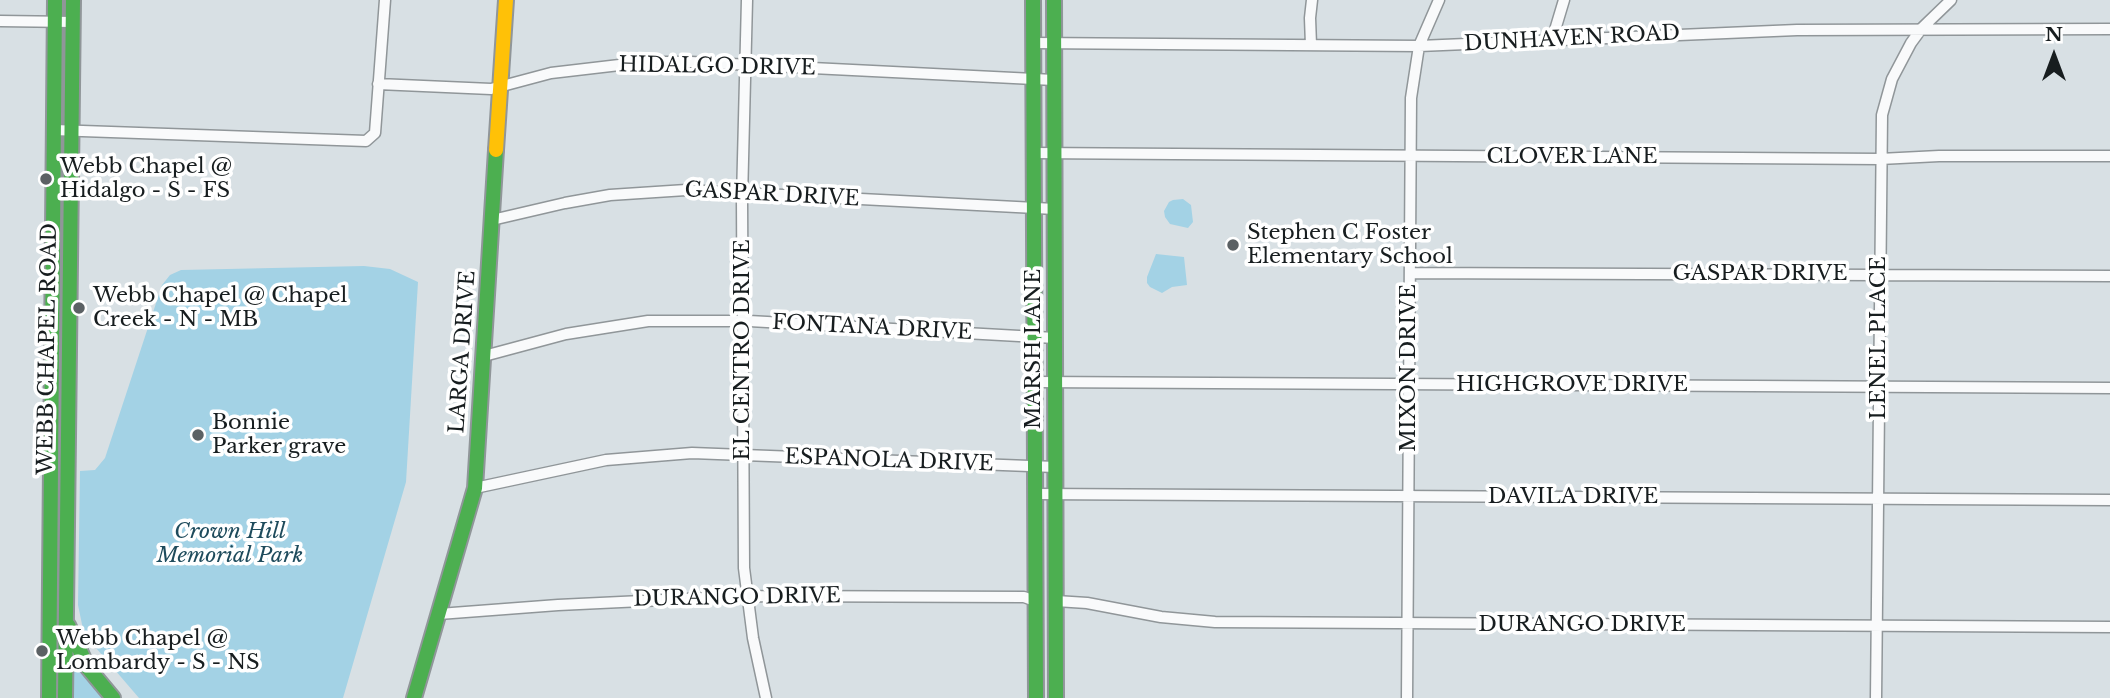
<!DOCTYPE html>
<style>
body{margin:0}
#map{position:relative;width:2110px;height:698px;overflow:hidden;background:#d8e0e4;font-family:"Libre Baskerville",serif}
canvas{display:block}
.north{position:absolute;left:2019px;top:21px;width:70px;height:70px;-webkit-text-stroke:5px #fff;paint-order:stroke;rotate:0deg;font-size:19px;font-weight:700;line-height:28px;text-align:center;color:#171d1f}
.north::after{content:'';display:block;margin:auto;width:24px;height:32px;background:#171d1f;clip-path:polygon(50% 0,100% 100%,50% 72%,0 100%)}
</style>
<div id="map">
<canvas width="2110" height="698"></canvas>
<div class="north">N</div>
</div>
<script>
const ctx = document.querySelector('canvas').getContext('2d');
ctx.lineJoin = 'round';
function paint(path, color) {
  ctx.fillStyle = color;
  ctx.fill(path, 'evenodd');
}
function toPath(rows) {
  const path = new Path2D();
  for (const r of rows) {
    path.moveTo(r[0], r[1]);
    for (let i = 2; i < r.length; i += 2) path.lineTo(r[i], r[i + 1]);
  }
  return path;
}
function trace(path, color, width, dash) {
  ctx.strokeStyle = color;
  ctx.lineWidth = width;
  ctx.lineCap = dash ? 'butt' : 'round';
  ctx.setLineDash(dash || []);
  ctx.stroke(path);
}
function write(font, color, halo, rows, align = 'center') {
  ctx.font = font + ' "Libre Baskerville",serif';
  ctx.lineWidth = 7;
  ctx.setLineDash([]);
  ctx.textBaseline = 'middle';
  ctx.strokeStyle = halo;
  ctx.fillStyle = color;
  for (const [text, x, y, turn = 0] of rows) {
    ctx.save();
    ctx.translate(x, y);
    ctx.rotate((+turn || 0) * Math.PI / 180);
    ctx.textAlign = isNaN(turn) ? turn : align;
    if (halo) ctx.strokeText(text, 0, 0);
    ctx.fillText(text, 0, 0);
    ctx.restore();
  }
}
paint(toPath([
 [1183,199,1191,205,1193,222,1188,228,1170,224,1165,217,1164,211,1169,202,1173,200],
 [1156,254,1184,257,1187,285,1172,287,1162,293,1150,287,1147,283,1147,277],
 [364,266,390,269,418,282,406,482,343,698,139,698,84,634,78,605,80,471,95,470,105,458,162,285,170,275,181,270],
 [73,653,77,654,109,698,72,698]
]), '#a3d2e5');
const street = toPath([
 [747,0,742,199,744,568,753,638,766,698],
 [0,21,72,22],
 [1552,40,1564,0],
 [1034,43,1419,46,1797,30,2110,29],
 [1311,45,1310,18,1312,0],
 [378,84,491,89,551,73,645,62,691,62,1054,80],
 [54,130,366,141,375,133,385,0],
 [1034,153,1880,159,1939,156,2110,156],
 [492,220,565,203,610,195,686,190,1055,209],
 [1410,273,2110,276],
 [484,356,566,334,648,321,749,321,1055,338],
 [1035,382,2110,388],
 [475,488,606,460,692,453,1055,467],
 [1035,494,2110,500],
 [1056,601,1087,603,1161,617,1215,622,2110,627],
 [439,614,558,605,747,596,1024,597,1035,601],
 [1407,698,1411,98,1419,46,1439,0],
 [1876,698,1882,115,1892,79,1911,43,1922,28,1951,0]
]);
const fast = toPath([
 [1033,0,1036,698],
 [1054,0,1056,698],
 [68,625,88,668,113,698],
 [49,698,55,0],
 [65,698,73,0],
 [414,698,475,488,496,150]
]);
const slow = toPath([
 [496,150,506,0]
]);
trace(street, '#909699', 13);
trace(fast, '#909699', 18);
trace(slow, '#909699', 18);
trace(street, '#f9fafb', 10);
trace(fast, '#4caf50', 14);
trace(slow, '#ffc107', 14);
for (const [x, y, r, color] of [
 [46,179,7,"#5b6164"],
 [1233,245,7,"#5b6164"],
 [79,308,7,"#5b6164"],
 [198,435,7,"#5b6164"],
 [42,651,7,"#5b6164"]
]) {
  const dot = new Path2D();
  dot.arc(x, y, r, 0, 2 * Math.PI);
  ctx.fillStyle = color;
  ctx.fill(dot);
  trace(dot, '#fff', 2.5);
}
write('21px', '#171d1f', '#fff', [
 ["DUNHAVEN ROAD",1572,39,-3],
 ["HIDALGO DRIVE",717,67,1],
 ["CLOVER LANE",1572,157],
 ["GASPAR DRIVE",772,195,3],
 ["GASPAR DRIVE",1760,274],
 ["FONTANA DRIVE",872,328,3],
 ["LENEL PLACE",1879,338,-90],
 ["WEBB CHAPEL ROAD",48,349,-89],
 ["MARSH LANE",1034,349,-90],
 ["EL CENTRO DRIVE",743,350,-90],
 ["LARGA DRIVE",463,352,-86],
 ["MIXON DRIVE",1409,368,-90],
 ["HIGHGROVE DRIVE",1572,385],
 ["ESPANOLA DRIVE",889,461,2],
 ["DAVILA DRIVE",1573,497],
 ["DURANGO DRIVE",737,598,-1],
 ["DURANGO DRIVE",1582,625]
]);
write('21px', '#171d1f', '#fff', [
 ["Webb Chapel @",60,167],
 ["Hidalgo - S - FS",60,191],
 ["Stephen C Foster",1247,233],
 ["Elementary School",1247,257],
 ["Webb Chapel @ Chapel",93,296],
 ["Creek - N - MB",93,320],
 ["Bonnie",212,423],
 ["Parker grave",212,447],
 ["Webb Chapel @",56,639],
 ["Lombardy - S - NS",56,663]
], 'left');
write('italic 21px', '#1e4b5c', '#fff', [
 ["Crown Hill",230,532],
 ["Memorial Park",230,556]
]);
</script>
